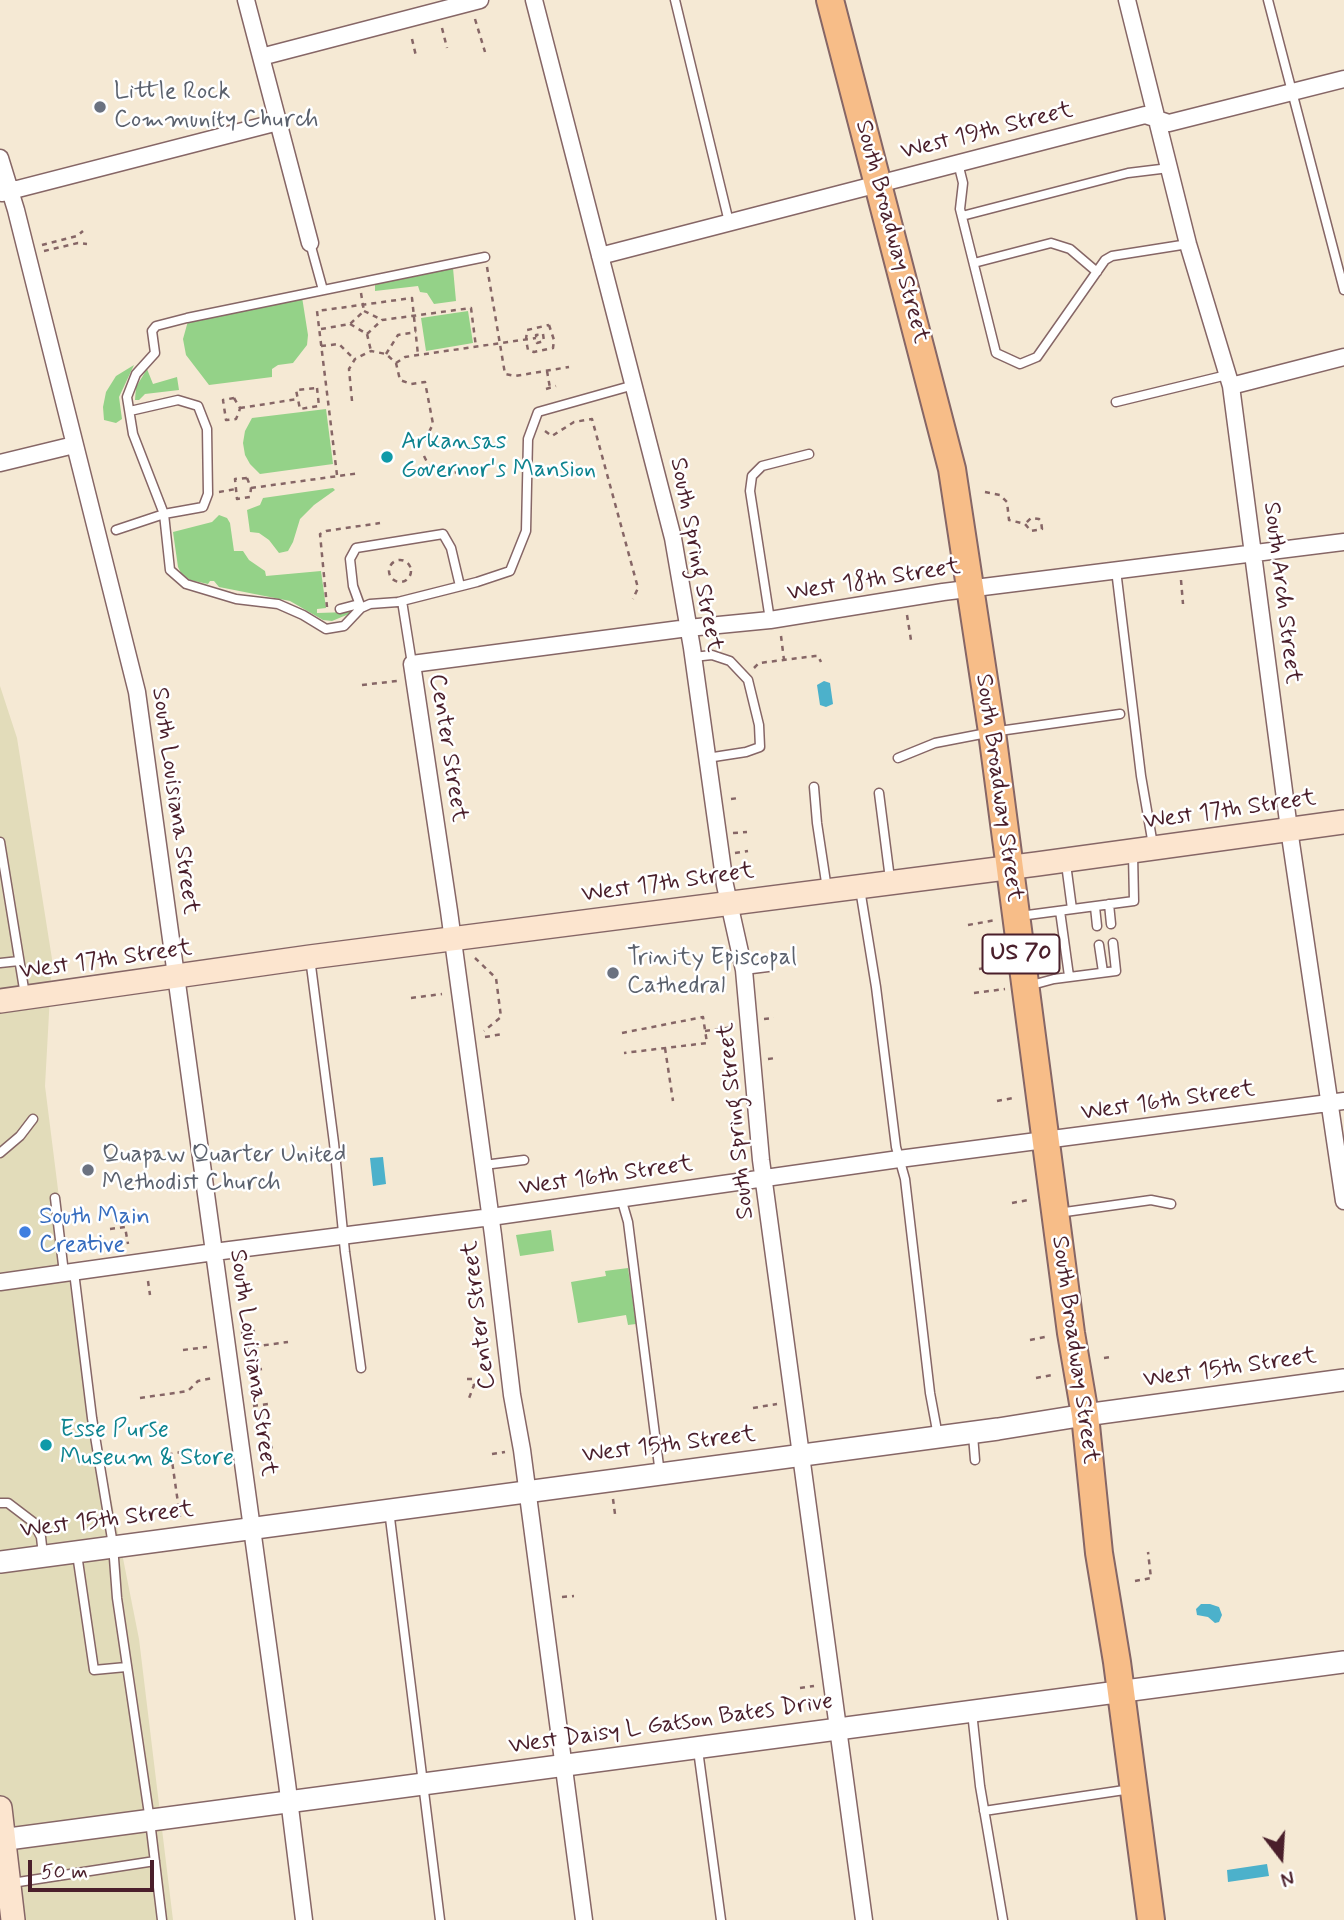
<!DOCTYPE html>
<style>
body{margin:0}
#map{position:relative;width:1344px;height:1920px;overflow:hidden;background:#f5e9d4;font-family:Mynerve,sans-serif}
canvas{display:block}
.north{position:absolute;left:1246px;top:1822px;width:70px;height:70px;-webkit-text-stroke:5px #fff;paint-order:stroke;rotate:163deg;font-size:19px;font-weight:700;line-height:28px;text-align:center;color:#4a1f2b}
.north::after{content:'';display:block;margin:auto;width:24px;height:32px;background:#4a1f2b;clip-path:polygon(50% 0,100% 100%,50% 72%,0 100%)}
.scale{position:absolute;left:28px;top:1860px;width:126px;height:32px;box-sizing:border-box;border:4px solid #4a1f2b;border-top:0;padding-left:9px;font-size:21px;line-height:24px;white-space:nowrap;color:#4a1f2b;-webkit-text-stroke:5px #fff;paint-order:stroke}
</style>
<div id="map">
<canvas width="1344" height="1920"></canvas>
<div class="north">N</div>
<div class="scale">50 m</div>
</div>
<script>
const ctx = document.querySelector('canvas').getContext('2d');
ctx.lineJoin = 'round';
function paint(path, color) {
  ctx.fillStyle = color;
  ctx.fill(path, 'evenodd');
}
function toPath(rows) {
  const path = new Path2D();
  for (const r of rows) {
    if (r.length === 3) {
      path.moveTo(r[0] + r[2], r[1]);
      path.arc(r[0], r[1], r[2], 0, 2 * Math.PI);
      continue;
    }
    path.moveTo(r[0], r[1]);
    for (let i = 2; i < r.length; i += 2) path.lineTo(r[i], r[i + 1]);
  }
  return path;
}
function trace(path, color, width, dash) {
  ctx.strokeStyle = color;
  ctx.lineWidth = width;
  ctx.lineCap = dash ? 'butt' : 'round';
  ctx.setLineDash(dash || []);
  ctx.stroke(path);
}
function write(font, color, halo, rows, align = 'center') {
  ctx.font = font + ' Mynerve,sans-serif';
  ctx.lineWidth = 5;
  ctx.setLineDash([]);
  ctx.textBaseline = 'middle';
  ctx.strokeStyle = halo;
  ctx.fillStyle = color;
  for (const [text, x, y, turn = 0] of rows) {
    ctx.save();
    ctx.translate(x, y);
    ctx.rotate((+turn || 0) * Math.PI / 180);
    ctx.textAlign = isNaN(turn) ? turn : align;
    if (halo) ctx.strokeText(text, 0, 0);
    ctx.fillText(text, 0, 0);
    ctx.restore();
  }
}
paint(toPath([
 [0,686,17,738,52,959,45,1086,72,1301,139,1639,173,1920,0,1920]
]), '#e2dcba');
paint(toPath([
 [453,268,456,301,434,304,427,293,420,292,418,286,375,291,375,282],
 [302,297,308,335,307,345,293,363,278,365,272,369,272,377,209,385,186,355,183,339,188,321],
 [468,311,473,343,426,351,421,318],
 [134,365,119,397,122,419,116,423,104,420,103,407,106,392,116,376],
 [147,369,153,384,177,377,179,390,145,394,139,400,135,400,136,387],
 [326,409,333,464,260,474,250,464,245,455,243,443,245,431,252,418],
 [333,488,335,490,314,505,300,519,293,542,288,551,279,553,269,540,259,533,250,532,247,510,260,505,263,498],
 [219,515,227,518,230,523,234,551,243,551,249,560,265,571,266,576,321,571,326,608,317,609,317,613,349,612,349,614,332,621,323,620,290,601,219,587,214,581,210,581,208,584,190,580,181,573,178,567,173,532,212,522],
 [551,1230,554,1251,520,1256,516,1235],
 [628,1268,636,1324,628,1325,626,1315,578,1323,571,1282,606,1276,605,1271]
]), '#94d288');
paint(toPath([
 [824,681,830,683,833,704,826,707,820,705,817,685],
 [383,1157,386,1184,373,1186,370,1158],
 [1201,1604,1210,1604,1219,1607,1222,1615,1219,1622,1215,1623,1208,1617,1197,1615,1196,1609],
 [1267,1864,1269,1876,1228,1882,1227,1870]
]), '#4cb1cb');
const service = toPath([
 [675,0,729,222],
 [1268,0,1344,290],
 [958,163,963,183,960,209,996,353,1020,364,1037,357,1105,260,1112,256,1188,244],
 [962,216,1128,173,1169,168],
 [310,243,323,290],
 [485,257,187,318,156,326,152,331,155,353,136,374,127,397,133,434,164,514,170,570,186,584,236,599,278,604,303,615,326,629,344,626,361,608,370,604,398,602,477,582,510,571,526,531,528,439,538,412,634,385],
 [974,263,1051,243,1070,249,1097,272],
 [1116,402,1227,375],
 [116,530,164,514,203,507,208,494,207,429,198,406,178,400,130,411],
 [1116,570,1141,776,1153,845],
 [402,601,412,664],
 [361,608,353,586,350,559,356,548,443,534,451,548,460,586],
 [340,609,359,604],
 [770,620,750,491,752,476,762,466,809,454],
 [693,657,712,655,730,661,748,680,759,725,760,747,746,752,707,758],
 [898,758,935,743,992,732,1120,714],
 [814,787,817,823,827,889],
 [879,793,890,879],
 [0,842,25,995],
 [1066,864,1072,909],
 [860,889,876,987,896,1147,905,1179,930,1393,938,1436],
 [1109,904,1111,924],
 [1095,907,1097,926],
 [1060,911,1069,976],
 [1020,916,1134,901,1133,854],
 [1099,945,1103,972],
 [310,958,334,1143,345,1252,361,1368],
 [0,963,19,961],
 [744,970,768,967],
 [1028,986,1054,979,1116,971,1113,943],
 [0,1153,20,1136,33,1119],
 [484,1165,524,1160],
 [55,1198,64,1273],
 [621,1198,628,1222,660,1474],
 [1058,1213,1151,1200,1171,1204],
 [74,1272,92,1418,113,1545,117,1598,150,1821,162,1920],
 [973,1435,975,1460],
 [0,1503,8,1503,33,1522,41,1537,43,1555],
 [389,1510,440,1920],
 [77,1554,94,1670,126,1667],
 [972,1712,980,1786,1003,1920],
 [698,1750,721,1920],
 [984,1811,1131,1789],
 [12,1883,155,1861]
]);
const minor = toPath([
 [246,0,310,243],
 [534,0,673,538,692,648,725,885,744,970,761,1160,864,1920],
 [1127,0,1188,244,1231,386,1289,829,1344,1201],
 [261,57,480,0],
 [0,158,16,210,137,692,287,1783,304,1920],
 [2,193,278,122],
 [600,256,1145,115,1169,123,1344,79],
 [1231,386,1344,357],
 [0,463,74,445],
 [0,1282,214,1252,491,1217,899,1159,1344,1101],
 [584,1920,522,1450,512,1395,493,1235,449,911,412,664,688,628,770,620,943,592,1344,542]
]);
const tertiary = toPath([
 [0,1562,998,1429,1085,1415,1344,1380],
 [0,1840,1344,1662]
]);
const secondary = toPath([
 [0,1001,310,957,1037,864,1344,822],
 [0,1808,13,1920]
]);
const primary = toPath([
 [830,0,952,469,992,732,1071,1333,1085,1415,1099,1553,1117,1662,1151,1920]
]);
trace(service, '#866666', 11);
trace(minor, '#866666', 19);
trace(tertiary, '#866666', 24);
trace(secondary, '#866666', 26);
trace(primary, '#866666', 30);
trace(toPath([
 [475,19,485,52],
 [442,28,447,48],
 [412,39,416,56],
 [42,245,77,236,83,231],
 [44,251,78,243,87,244],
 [487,267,505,374,515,376,569,367],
 [361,293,364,311],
 [364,311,382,320],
 [350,324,367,334],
 [549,325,554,340,553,348,534,352,528,350,526,340,527,330,549,325],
 [321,329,350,324,364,311],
 [367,334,382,320,471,308,476,347],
 [367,334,371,351],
 [543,334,544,341,537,343,536,335,543,334],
 [321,346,339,344,354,359],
 [386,354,398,335,416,332],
 [396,363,405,357,418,355,536,338],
 [547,371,550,388],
 [317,388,319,406,300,409,296,390,317,388],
 [546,389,556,386],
 [234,398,240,408,239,412,236,419,226,420,223,400,234,398],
 [352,401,349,369,355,359,371,351,386,354,396,363,400,380,411,384,425,382,433,424,423,444],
 [240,408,298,399],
 [545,431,552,436,574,422,592,419,638,588,633,599],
 [424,456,430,468,439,474,461,472],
 [337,475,317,311,412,298,418,355],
 [247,478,251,488,250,497,237,499,235,479,247,478],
 [251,488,360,473],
 [219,492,236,489],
 [985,492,1000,495,1007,502,1009,520,1025,524,1031,531,1042,529,1041,521,1039,519,1031,518,1025,524],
 [400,571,11],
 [1181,580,1183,604],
 [327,607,320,534,326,531,380,523],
 [907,615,911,640],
 [781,636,784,660],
 [754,668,759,663,815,656,818,656,821,662],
 [362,685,397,681],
 [731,799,739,798],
 [733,833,747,832],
 [735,853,748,851],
 [740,867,749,865],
 [968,925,996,920],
 [475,958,496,978,501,1017,484,1031],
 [979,969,1002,965],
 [974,993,1005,989],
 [411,998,442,994],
 [764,1019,774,1018],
 [705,1031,734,1027],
 [622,1033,703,1017,707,1043,624,1053],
 [485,1037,503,1034],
 [665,1048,673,1101],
 [768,1059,776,1058],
 [997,1101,1013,1098],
 [1012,1203,1028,1200],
 [110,1229,125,1227,128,1244],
 [148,1281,150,1295],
 [241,1333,255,1331],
 [1030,1340,1045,1337],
 [244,1348,288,1342],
 [183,1350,207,1347],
 [1104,1358,1111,1357],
 [248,1371,262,1369],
 [1036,1378,1052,1375],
 [467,1379,472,1379,474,1385,468,1401],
 [140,1398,188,1391,198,1381,212,1378],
 [253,1406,268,1404],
 [753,1408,777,1404],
 [163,1448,165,1455,182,1452,185,1448],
 [258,1449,273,1447],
 [171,1454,180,1517],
 [492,1454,505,1452],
 [613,1499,615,1514],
 [1135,1581,1151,1578,1148,1552],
 [562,1597,574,1596],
 [800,1688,814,1686]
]), '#866666', 2.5, [5, 5]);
trace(service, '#fff', 8);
trace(minor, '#fff', 16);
trace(tertiary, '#fff', 21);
trace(secondary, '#fce5cf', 23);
trace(primary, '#f7bd88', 26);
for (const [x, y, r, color] of [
 [100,107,7,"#6b7280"],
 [387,457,7,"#0f9aa8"],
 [613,973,7,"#6b7280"],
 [88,1170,7,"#6b7280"],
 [25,1232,7,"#3f7fe0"],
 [46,1445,7,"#0f9aa8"]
]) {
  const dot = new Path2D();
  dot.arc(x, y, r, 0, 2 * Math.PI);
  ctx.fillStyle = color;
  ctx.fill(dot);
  trace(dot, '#fff', 2.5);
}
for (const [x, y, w] of [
 [1021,954,77]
]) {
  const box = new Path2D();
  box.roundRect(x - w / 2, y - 19.5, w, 39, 5);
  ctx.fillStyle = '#fff';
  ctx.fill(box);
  trace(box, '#4a1f2b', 2);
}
write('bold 23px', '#4a1f2b', null, [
 ["US 70",1021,954]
]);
write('24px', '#5b616d', '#fff', [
 ["Little Rock",114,93],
 ["Community Church",114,121],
 ["Trinity Episcopal",627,959],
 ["Cathedral",627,987],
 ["Quapaw Quarter United",102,1156],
 ["Methodist Church",102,1184]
], 'left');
write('24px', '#4a1f2b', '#fff', [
 ["West 19th Street",987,132,-14],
 ["South Broadway Street",891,232,75],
 ["South Spring Street",695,555,79],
 ["West 18th Street",874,581,-9],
 ["South Arch Street",1281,593,83],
 ["Center Street",447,748,81],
 ["South Broadway Street",998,788,82],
 ["South Louisiana Street",174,801,82],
 ["West 17th Street",1230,811,-8],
 ["West 17th Street",668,884,-8],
 ["West 17th Street",106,961,-8],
 ["West 16th Street",1168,1102,-8],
 ["South Spring Street",737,1121,-96],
 ["West 16th Street",606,1177,-8],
 ["Center Street",480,1315,-97],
 ["South Broadway Street",1074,1350,82],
 ["South Louisiana Street",252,1363,82],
 ["West 15th Street",1230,1369,-8],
 ["West 15th Street",669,1446,-7],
 ["West 15th Street",107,1521,-7],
 ["West Daisy L Gatson Bates Drive",671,1725,-8]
]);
write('24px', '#0d838f', '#fff', [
 ["Arkansas",401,443],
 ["Governor's Mansion",401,471],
 ["Esse Purse",60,1431],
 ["Museum & Store",60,1459]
], 'left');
write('24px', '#366cbe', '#fff', [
 ["South Main",39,1218],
 ["Creative",39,1246]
], 'left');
</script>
